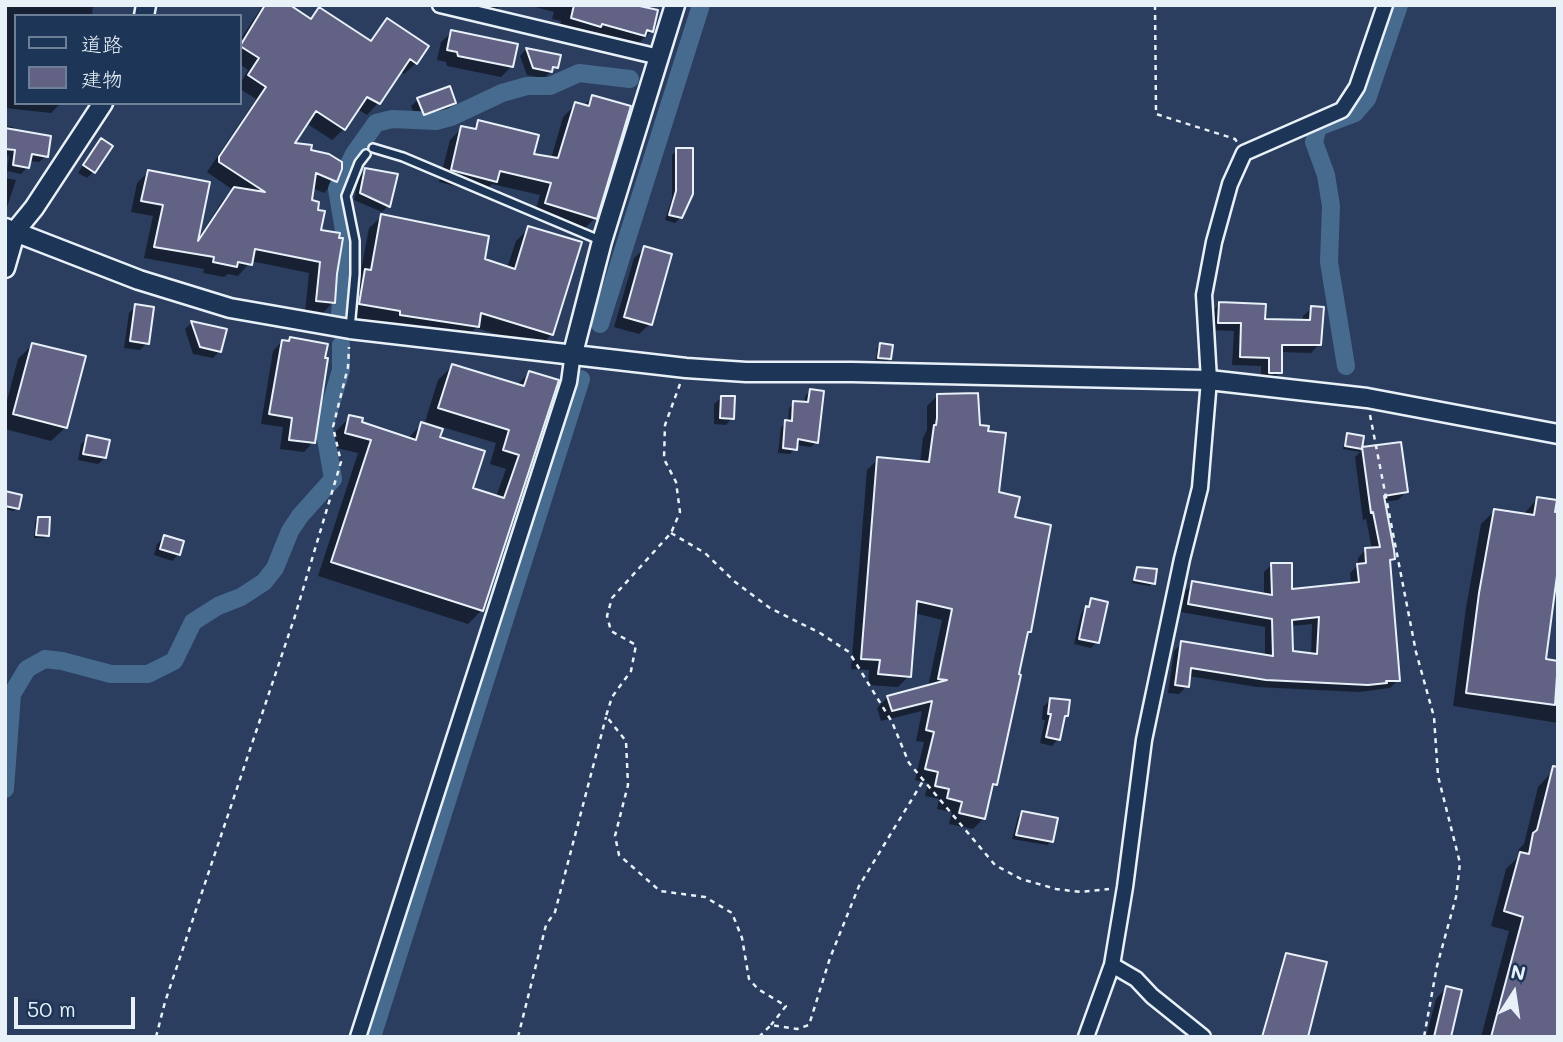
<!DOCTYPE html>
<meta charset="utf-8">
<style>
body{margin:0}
#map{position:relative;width:1563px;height:1042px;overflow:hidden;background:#2b3e60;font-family:Mali,"Klee One",sans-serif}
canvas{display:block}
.frame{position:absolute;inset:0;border:7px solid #e8f1f8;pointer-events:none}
.legend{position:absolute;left:14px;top:14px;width:228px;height:91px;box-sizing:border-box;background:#1d3557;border:2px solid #6e8097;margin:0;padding:9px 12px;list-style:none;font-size:21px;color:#e8f1f8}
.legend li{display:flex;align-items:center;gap:14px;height:35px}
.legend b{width:35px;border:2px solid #6e8097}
.north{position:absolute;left:1479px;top:958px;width:70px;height:70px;-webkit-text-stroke:5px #1d3557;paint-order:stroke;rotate:12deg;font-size:19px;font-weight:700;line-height:28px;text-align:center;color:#e8f1f8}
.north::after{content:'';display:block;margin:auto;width:24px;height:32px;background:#e8f1f8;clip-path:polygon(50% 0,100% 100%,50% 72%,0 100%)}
.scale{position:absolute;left:14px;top:997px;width:121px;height:32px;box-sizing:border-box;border:4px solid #e8f1f8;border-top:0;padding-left:9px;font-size:21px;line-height:24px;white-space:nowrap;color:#e8f1f8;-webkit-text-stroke:5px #1d3557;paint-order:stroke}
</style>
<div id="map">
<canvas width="1563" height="1042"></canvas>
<div class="frame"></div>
<ul class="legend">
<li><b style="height:9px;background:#1d3557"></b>道路</li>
<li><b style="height:19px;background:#626285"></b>建物</li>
</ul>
<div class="north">N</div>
<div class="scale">50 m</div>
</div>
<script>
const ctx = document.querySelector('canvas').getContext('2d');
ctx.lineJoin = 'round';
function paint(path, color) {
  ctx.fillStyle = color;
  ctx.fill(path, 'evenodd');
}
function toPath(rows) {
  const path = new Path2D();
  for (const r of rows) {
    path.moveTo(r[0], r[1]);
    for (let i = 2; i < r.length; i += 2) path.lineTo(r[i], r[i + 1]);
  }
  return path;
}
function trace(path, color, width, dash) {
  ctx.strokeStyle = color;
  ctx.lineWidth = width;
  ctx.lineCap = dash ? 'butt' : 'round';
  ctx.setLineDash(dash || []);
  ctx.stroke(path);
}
paint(toPath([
 [5,5,93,5,92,16,16,16,16,103,61,103,51,113,5,108],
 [263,5,286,5,309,20,319,9,369,42,387,20,416,63,404,74,400,71,378,103,367,115,357,109,344,129,332,140,306,123,292,144,341,169,335,181,324,193,312,188,310,202,319,232,333,302,322,314,305,312,309,273,251,261,238,276,228,274,224,277,203,273,204,269,144,258,153,216,131,212,137,183,148,172,197,240,223,200,233,190,207,172,256,99,240,89,240,84,248,70,240,64,240,40],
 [442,5,501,5,487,19],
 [528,5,638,5,651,31,638,44,635,43,631,48,559,31,561,21,552,19,554,12],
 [452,32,512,66,501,77,447,66,446,62,437,60,441,42],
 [526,49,558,56,556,67,544,78,527,75,520,56],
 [593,97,595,218,583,230,534,215,540,195,492,184,483,193,439,182,450,140,462,128,471,130,478,122,532,155,551,159,563,117,576,104,583,106],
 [418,100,454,102,448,109,417,121,411,106],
 [5,126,13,127,13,131,46,156,39,162,29,161,28,167,21,174,7,171,9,156,5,155],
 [95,147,93,172,87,178,78,173],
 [677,150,681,217,675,223,665,220,672,198,672,155],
 [365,170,388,206,382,212,354,200,359,177],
 [5,178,16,180,5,213],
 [382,216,483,261,507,268,516,241,529,228,552,334,539,347,476,328,465,339,388,328,388,324,347,316,352,284,360,276,369,228],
 [645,248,650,324,639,334,614,327,634,258],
 [1219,304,1263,321,1303,322,1303,316,1312,308,1319,344,1311,353,1281,352,1280,372,1272,380,1261,380,1261,366,1232,365,1234,331,1210,330,1211,312],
 [136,306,147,343,140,350,124,348,129,313],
 [191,323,224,331,220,351,213,358,193,354,185,329],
 [282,341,313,442,304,452,280,449,283,427,261,424,273,351],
 [32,345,66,427,51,441,5,429,5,408,18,359],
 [880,345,889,358,887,361,876,360,877,348],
 [452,366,516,386,529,373,557,381,482,610,468,624,318,576,358,453,332,447,336,431,350,417,360,424,407,439,422,424,438,438,471,489,496,497,506,469,490,464,496,443,425,422,438,380],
 [811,391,816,442,811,447,795,445,795,449,790,454,778,453,781,427,788,422,789,408,794,403,804,404,805,396],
 [938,395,978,426,997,494,1013,519,1030,632,1026,636,995,784,990,790,984,818,973,829,949,824,952,812,937,809,939,799,925,796,928,783,915,780,924,742,916,741,922,711,881,721,877,708,888,697,928,687,942,620,914,613,909,676,898,687,868,685,869,670,851,669,867,470,878,459,920,463,923,438,927,430,927,406],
 [721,398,732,418,726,425,714,424,714,404],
 [1347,435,1362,437,1360,452,1343,449,1345,438],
 [88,437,105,458,98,464,78,460,81,444],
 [1363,449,1406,492,1398,500,1383,502,1393,558,1389,563,1398,680,1390,688,1359,692,1257,687,1188,676,1187,686,1179,694,1168,693,1174,651,1182,643,1265,657,1265,627,1181,612,1185,591,1193,583,1264,596,1264,572,1272,564,1290,591,1351,585,1350,573,1358,565,1358,558,1365,550,1372,549,1366,519,1363,520,1355,457],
 [1312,624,1311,655,1291,653,1291,626],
 [5,493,17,508,14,511,5,509],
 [1537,499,1553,513,1558,514,1558,590,1553,589,1544,660,1558,662,1558,723,1453,706,1466,608,1481,524,1494,511,1523,515],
 [38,518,47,535,44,538,34,538,35,521],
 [164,537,179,554,172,561,154,555,157,544],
 [1138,568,1153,583,1150,586,1132,583],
 [1091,600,1097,642,1091,648,1074,644,1081,614],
 [1050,700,1066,715,1062,720,1058,739,1052,746,1040,743,1045,720,1042,720,1043,707],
 [1552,772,1558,1037,1481,1037,1509,931,1491,926,1506,869,1517,858,1519,849,1524,844,1538,787],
 [1022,812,1052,841,1047,845,1012,839,1018,817],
 [1286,955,1306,1037,1261,1037,1283,958],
 [1446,988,1449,1037,1426,1037,1436,999]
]), '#0007');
trace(toPath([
 [340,313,347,248,337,189,354,154,376,123,392,119,436,121,451,117,502,93,527,86,550,86,579,73,630,79],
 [600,324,701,5],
 [1346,366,1329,262,1331,206,1326,175,1314,142,1318,127,1355,113,1367,99,1399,5],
 [5,789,12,694,27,669,45,659,62,661,111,674,148,674,174,661,193,622,218,606,241,597,264,582,275,568,290,531,300,516,333,479,324,427,341,370,341,345],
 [372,1037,581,379]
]), '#476b8e', 18);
const building = toPath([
 [265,5,290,5,311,19,319,7,371,41,387,18,429,46,417,64,410,59,380,104,367,97,345,130,316,111,295,143,312,145,311,150,329,154,342,162,342,169,337,182,316,173,312,200,319,202,318,210,325,211,321,230,340,233,339,238,343,238,337,274,335,303,316,301,320,262,255,249,252,265,238,262,237,267,213,262,214,257,154,247,163,205,141,201,148,170,210,182,198,241,234,187,265,192,219,162,219,157,266,87,248,75,259,58,240,46,265,5],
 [574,5,635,5,658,10,653,32,647,30,645,36,602,24,601,27,571,18,574,5],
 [451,30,518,44,513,67,458,56,457,52,447,50,451,30],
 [526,48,561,55,558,68,553,67,552,72,533,68,526,48],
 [450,86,456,103,424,115,417,98,450,86],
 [592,95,631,106,597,219,545,203,551,183,500,171,497,182,451,170,461,126,476,129,478,120,539,135,534,154,558,158,575,102,589,106,592,95],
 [5,128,51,136,48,157,32,154,29,168,13,165,15,150,5,149,5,128],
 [101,138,113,146,95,173,83,165,101,138],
 [676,148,693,148,693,194,682,218,669,215,676,191,676,148],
 [365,168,398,174,390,207,360,193,365,168],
 [381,214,489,236,485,259,515,269,528,226,582,242,553,335,481,313,479,327,400,315,400,311,359,304,365,269,371,270,381,214],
 [644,246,672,254,652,325,624,317,644,246],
 [1219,302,1266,304,1265,319,1310,320,1311,306,1324,307,1321,345,1282,345,1282,373,1269,373,1269,358,1240,357,1241,323,1218,323,1219,302],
 [135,304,154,307,149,344,130,341,135,304],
 [191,321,227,329,221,352,200,347,191,321],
 [290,337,328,344,325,358,328,358,315,443,289,440,292,418,269,414,282,340,289,341,290,337],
 [32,343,86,356,67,428,13,414,32,343],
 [880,343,893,345,891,359,878,358,880,343],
 [452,364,524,386,529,371,559,380,483,611,331,562,371,440,345,433,349,415,363,418,362,422,416,440,421,422,443,429,440,437,485,451,473,488,504,498,519,455,503,450,509,430,438,408,452,364],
 [810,389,824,391,818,443,798,439,797,450,783,448,785,420,792,421,793,401,808,402,810,389],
 [978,393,980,425,989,426,988,431,1006,433,999,492,1020,497,1015,517,1051,525,1031,632,1028,632,1019,674,1021,675,997,785,993,784,985,819,959,813,962,802,947,798,949,789,935,786,938,772,925,769,934,732,926,730,932,701,892,711,887,696,947,680,938,679,952,609,917,601,911,677,878,674,880,660,861,659,877,457,929,462,934,425,936,425,937,418,937,394,978,393],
 [721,396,735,396,734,419,720,418,721,396],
 [1347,433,1364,436,1362,449,1345,446,1347,433],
 [87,435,110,440,106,458,83,454,87,435],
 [1401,442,1408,492,1384,496,1394,550,1395,559,1390,560,1400,681,1386,681,1387,683,1368,685,1266,680,1191,668,1189,687,1175,685,1181,641,1273,656,1272,619,1188,604,1192,581,1272,595,1271,563,1292,563,1292,589,1359,582,1357,564,1366,563,1365,548,1380,547,1373,512,1371,513,1362,447,1401,442],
 [1319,617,1317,654,1293,651,1292,620,1319,617],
 [5,491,22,495,19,509,5,506,5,491],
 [1537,497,1557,500,1555,512,1558,512,1558,568,1546,659,1558,661,1555,705,1466,693,1479,593,1494,509,1534,515,1537,497],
 [38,517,50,517,49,536,36,535,38,517],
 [164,535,184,541,180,555,160,549,164,535],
 [1137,567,1157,569,1155,584,1134,580,1137,567],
 [1091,598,1108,602,1099,643,1079,639,1086,606,1089,607,1091,598],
 [1050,698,1070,700,1068,716,1065,716,1060,740,1046,737,1051,714,1048,714,1050,698],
 [1553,766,1558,767,1558,1037,1491,1037,1523,917,1504,911,1520,852,1529,854,1533,833,1537,830,1553,766],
 [1022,811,1058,818,1053,842,1016,835,1022,811],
 [1286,953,1327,962,1308,1037,1262,1037,1286,953],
 [1446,986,1462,990,1451,1037,1434,1037,1446,986]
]);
paint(building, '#626285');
trace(building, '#e8f1f8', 2);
const service = toPath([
 [373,148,403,157,602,241],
 [350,329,355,274,355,241,346,196,359,163,366,154]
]);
const minor = toPath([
 [440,5,659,57],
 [1112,965,1136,979,1152,996,1203,1037],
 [358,1037,569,382,573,353],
 [1086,1037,1112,965,1125,887,1144,740,1182,559,1200,488,1209,380,1204,295,1214,242,1230,184,1244,153,1342,110,1357,87,1385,5]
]);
const tertiary = toPath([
 [144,16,146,5],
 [5,228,139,280,230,308,350,329,686,368,746,372,852,372,1209,380,1367,398,1558,434],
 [5,268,16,230,34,208,103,103],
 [573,353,602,241,675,5]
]);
trace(service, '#e8f1f8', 12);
trace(minor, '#e8f1f8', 19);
trace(tertiary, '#e8f1f8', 23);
trace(toPath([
 [1155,5,1156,114,1235,139,1237,142],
 [680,384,665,425,664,459,676,482,680,512,671,533,612,598,607,616,611,631,636,645,631,671,612,697,606,716,626,741,628,785,615,836,619,855,660,891,705,897,732,913,742,938,749,979,758,989,786,1006,771,1025],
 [1370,415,1416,652,1434,717,1438,776,1460,863,1456,897,1437,966,1424,1037],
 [671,533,705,553,734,581,770,608,820,633,849,652,892,722,909,763,995,865,1021,879,1056,889,1081,892,1109,889],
 [156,1037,165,1002,295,616,341,462,333,427,348,367,349,347],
 [518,1037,546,925,555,912,606,717],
 [759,1037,771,1025,797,1029,809,1025,830,958,859,886,923,781]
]), '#e8f1f8', 2.5, [5, 5]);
trace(service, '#1d3557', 7);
trace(minor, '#1d3557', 14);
trace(tertiary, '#1d3557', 18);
</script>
